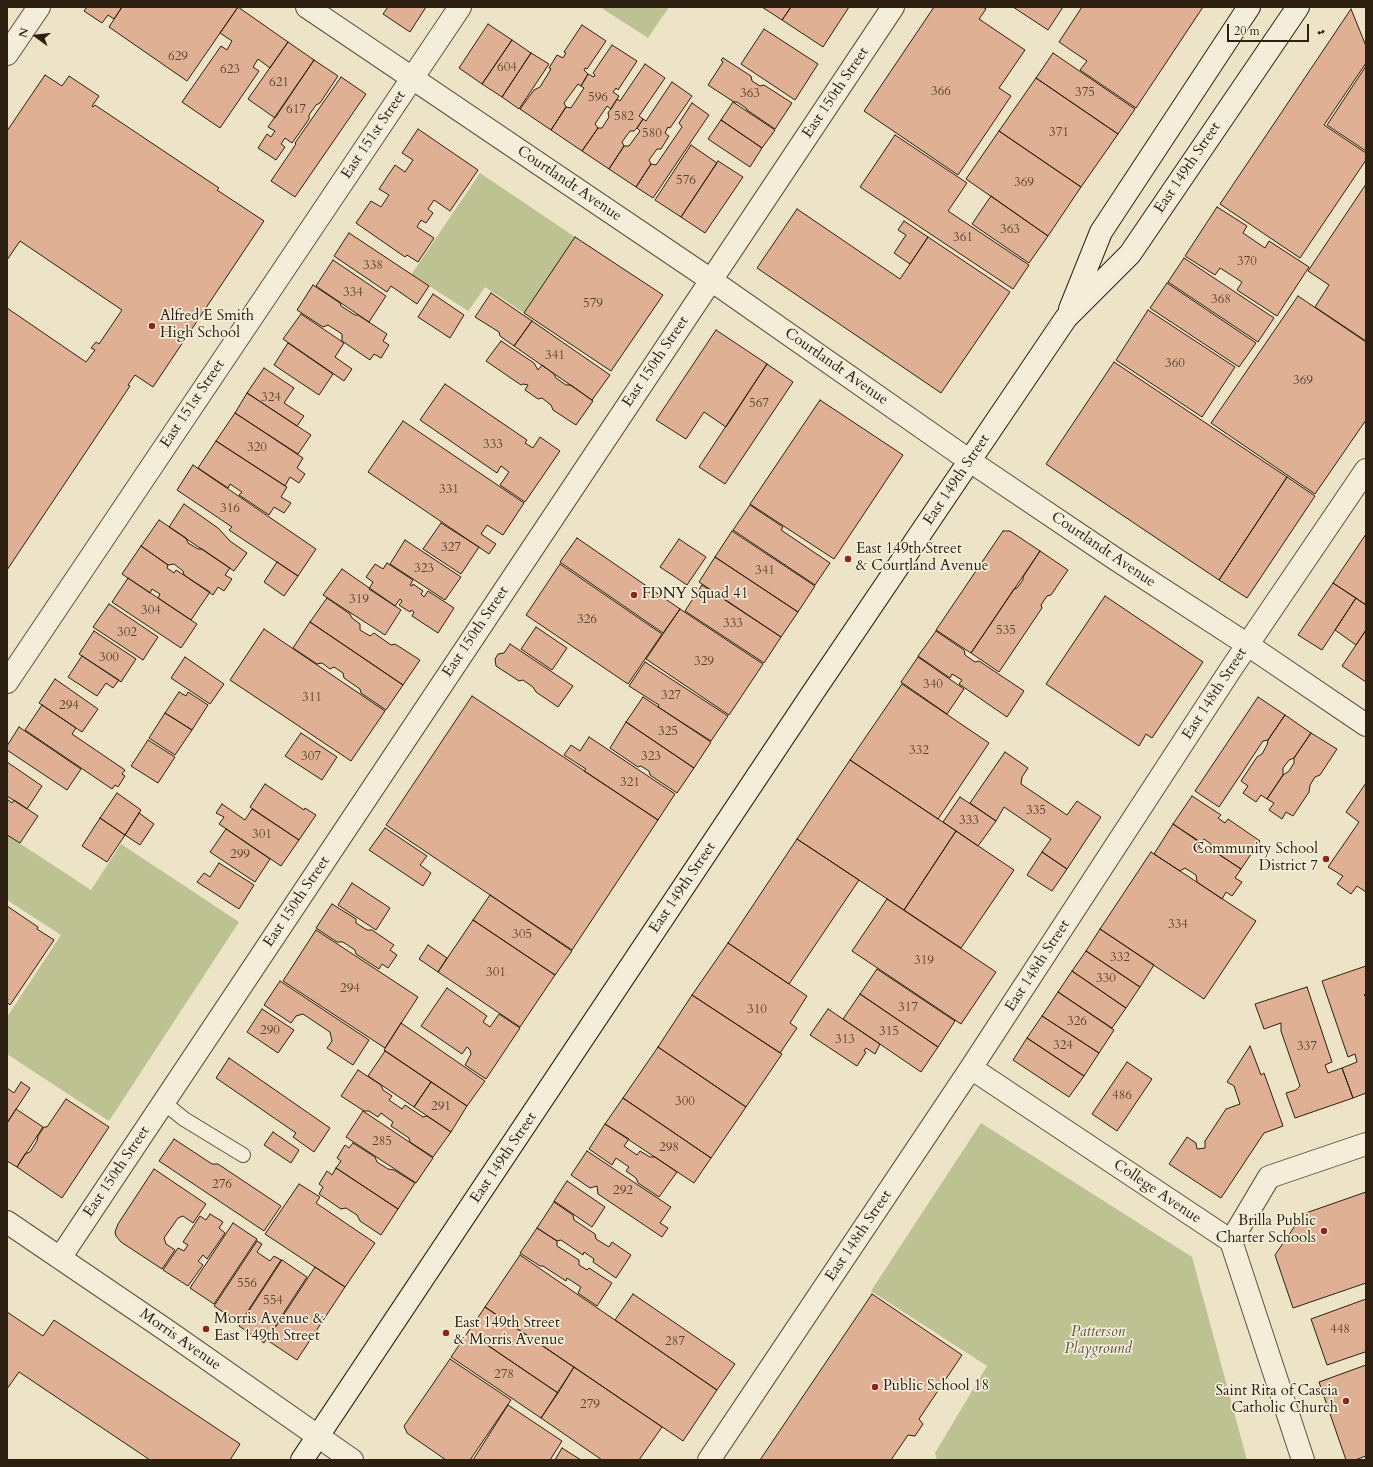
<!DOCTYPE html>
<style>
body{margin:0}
#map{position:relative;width:1373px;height:1467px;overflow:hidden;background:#ede3c6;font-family:Cardo,serif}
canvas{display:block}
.frame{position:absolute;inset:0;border:8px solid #2e2010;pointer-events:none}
.north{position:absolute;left:16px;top:16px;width:40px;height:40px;-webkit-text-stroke:3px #f3edda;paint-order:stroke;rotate:285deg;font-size:11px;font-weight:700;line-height:16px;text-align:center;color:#2e2010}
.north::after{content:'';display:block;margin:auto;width:14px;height:18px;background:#2e2010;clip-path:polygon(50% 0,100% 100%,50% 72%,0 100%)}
.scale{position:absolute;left:1227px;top:24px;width:82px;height:18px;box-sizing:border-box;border:2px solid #2e2010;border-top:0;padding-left:5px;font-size:12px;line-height:14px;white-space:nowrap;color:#2e2010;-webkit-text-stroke:3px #f3edda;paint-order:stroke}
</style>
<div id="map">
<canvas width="1373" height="1467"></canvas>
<div class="frame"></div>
<div class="north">N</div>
<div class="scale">20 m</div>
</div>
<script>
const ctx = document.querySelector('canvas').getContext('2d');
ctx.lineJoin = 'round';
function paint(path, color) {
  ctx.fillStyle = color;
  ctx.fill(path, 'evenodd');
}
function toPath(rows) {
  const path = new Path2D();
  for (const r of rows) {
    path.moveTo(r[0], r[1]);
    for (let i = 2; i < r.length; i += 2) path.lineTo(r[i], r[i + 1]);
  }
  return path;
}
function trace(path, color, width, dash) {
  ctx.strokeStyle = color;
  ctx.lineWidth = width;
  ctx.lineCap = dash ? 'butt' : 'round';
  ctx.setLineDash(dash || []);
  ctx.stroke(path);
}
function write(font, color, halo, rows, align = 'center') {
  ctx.font = font + ' Cardo,serif';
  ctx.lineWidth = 3.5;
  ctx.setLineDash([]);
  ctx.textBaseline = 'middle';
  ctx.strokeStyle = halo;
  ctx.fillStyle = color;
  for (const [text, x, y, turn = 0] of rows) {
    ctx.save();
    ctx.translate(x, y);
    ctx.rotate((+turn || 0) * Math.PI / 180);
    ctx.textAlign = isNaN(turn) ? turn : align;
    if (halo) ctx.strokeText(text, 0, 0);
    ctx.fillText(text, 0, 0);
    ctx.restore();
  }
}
paint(toPath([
 [600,7,669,7,648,38],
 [480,173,575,237,524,313,485,287,467,313,468,311,414,276,413,277,411,275],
 [7,835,91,890,121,844,239,922,109,1121,7,1054,7,1017,61,935,7,900],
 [981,1123,1192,1257,1247,1460,937,1460,935,1453,987,1366,871,1291]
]), '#bdc292');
const building = toPath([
 [87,7,122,7,114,19,108,15,102,23,84,11,87,7],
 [122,7,238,7,187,81,109,27,122,7],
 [238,7,288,42,270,68,258,59,253,67,259,71,220,128,182,102,221,46,227,50,232,41,220,33,238,7],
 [388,7,426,7,410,32,383,14,388,7],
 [762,7,791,7,782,20,762,7],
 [791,7,849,7,823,47,782,20,791,7],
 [934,7,983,7,986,9,979,19,1025,50,999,88,1011,96,958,175,864,111,934,7],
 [1013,7,1063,7,1048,30,1013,7],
 [1082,7,1203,7,1136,108,1080,70,1087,61,1059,42,1082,7],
 [1351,9,1366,46,1366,63,1324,125,1366,153,1366,160,1300,258,1220,204,1351,9],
 [488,24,512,40,482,84,459,68,488,24],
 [582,25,606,41,587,69,585,68,584,70,588,74,581,86,578,84,564,103,566,107,551,130,520,109,534,90,540,87,551,69,549,68,557,55,563,58,566,53,564,52,582,25],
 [764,29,818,64,795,100,741,64,764,29],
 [512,40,531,53,502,97,482,84,512,40],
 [288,42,314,60,275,118,248,99,288,42],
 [612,45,637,61,618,90,616,88,613,92,619,96,611,109,607,106,595,124,598,128,582,151,551,130,566,107,571,108,584,88,581,86,588,74,594,77,595,75,593,73,612,45],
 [531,53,549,64,519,109,502,97,531,53],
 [1053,53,1135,109,1118,134,1036,78,1053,53],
 [723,58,751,76,752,81,760,86,764,85,792,103,775,129,747,110,746,108,737,102,734,102,708,85,723,62,721,60,723,58],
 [314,60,338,76,320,103,316,105,309,115,309,119,292,143,285,138,281,144,285,147,276,160,258,148,267,134,271,137,275,131,268,127,314,60],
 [645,64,665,78,639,116,643,119,637,128,634,131,630,131,622,142,624,146,609,169,582,151,598,128,602,128,609,117,608,113,617,99,620,101,645,64],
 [1366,66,1366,151,1327,125,1366,66],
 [45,75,62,86,69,76,99,96,92,106,93,107,95,105,219,188,217,190,264,221,153,387,135,375,128,385,130,386,7,570,7,308,86,362,95,350,91,348,96,342,99,344,122,310,20,241,7,260,7,131,45,75],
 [341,77,366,94,295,197,271,181,296,144,295,143,341,77],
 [1036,78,1118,134,1081,187,999,131,1036,78],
 [672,82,692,96,670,128,668,127,665,133,669,136,661,149,657,149,649,160,651,164,636,187,609,169,624,146,629,146,640,131,637,128,643,119,646,121,672,82],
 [733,102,775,130,762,148,721,120,733,102],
 [692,103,709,115,653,198,636,187,651,164,656,165,682,127,679,123,692,103],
 [721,120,762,148,750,167,708,139,721,120],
 [418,129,478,170,450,211,434,200,428,209,433,213,426,223,421,220,417,227,434,238,418,262,407,255,405,257,356,223,371,201,381,207,389,195,379,189,395,165,405,172,413,160,402,153,418,129],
 [999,131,1081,187,1048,236,966,179,999,131],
 [895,135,967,183,948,211,1029,265,1013,289,860,187,895,135],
 [691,145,717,163,681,217,655,200,691,145],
 [718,161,743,177,705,233,681,217,718,161],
 [1366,184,1366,341,1315,307,1329,285,1308,271,1366,184],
 [991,196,1048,236,1029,263,972,224,991,196],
 [1217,207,1247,226,1243,233,1265,248,1269,241,1309,267,1277,316,1237,290,1242,282,1220,268,1215,275,1185,256,1217,207],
 [797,209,900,279,928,237,1010,292,941,393,757,268,797,209],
 [904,221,928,237,910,264,894,253,906,235,898,230,904,221],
 [349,233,429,286,417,304,391,286,387,292,334,256,349,233],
 [575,237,663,295,611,371,524,313,575,237],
 [1184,258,1274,318,1258,342,1168,282,1184,258],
 [333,260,386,296,369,322,316,286,333,260],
 [1167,283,1256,343,1239,367,1150,308,1167,283],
 [313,285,340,303,341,306,355,315,358,315,387,334,383,341,389,345,381,358,374,354,370,360,342,341,342,334,328,325,323,327,297,310,313,285],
 [491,293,532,321,514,346,500,336,499,332,475,317,491,293],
 [433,294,464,315,450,338,418,317,433,294],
 [1298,296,1366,342,1366,420,1315,494,1211,423,1298,296],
 [1148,310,1235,367,1202,417,1116,360,1148,310],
 [301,314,344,343,335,357,352,369,344,381,283,339,301,314],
 [532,321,610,375,592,400,514,346,532,321],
 [716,330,767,364,726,427,704,412,686,439,656,420,716,330],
 [501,341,534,363,538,370,542,365,554,374,556,378,566,385,571,385,593,401,576,425,553,410,551,405,542,398,538,399,525,390,528,385,523,384,521,385,486,361,501,341],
 [288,343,333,374,319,395,274,365,288,343],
 [1114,362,1287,477,1219,580,1046,464,1114,362],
 [767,364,793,382,725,484,699,467,767,364],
 [264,368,294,388,284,403,304,416,297,426,247,393,264,368],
 [445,384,527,440,525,443,533,448,540,437,560,451,525,502,500,485,509,472,501,466,497,473,420,420,445,384],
 [247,393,311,435,298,454,235,413,247,393],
 [820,400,903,455,834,559,750,504,820,400],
 [235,413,303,458,297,468,305,474,299,483,290,477,285,486,216,441,235,413],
 [403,421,524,503,503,535,487,525,481,534,496,544,489,554,368,472,403,421],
 [216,441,287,487,281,497,291,503,284,513,274,507,269,515,239,495,242,492,230,484,228,488,198,468,216,441],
 [193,465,316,549,298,576,229,530,232,527,177,490,193,465],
 [1287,477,1315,496,1247,598,1219,580,1287,477],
 [184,504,218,528,230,541,247,553,234,571,169,527,184,504],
 [750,505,783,527,781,530,830,563,815,585,733,530,750,505],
 [159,520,186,538,188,543,198,549,202,549,230,568,225,575,232,579,224,591,218,587,213,595,184,575,183,571,174,564,168,565,141,546,159,520],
 [441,523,479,547,461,574,423,549,441,523],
 [732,531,815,586,798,612,715,557,732,531],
 [1003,531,1010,531,1040,551,971,653,936,630,1003,531],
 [1366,534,1366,605,1333,583,1366,534],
 [577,538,680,609,663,633,560,562,577,538],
 [679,539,706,557,687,585,660,567,679,539],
 [405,540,461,577,445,600,390,564,405,540],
 [141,546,168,565,167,568,174,573,176,570,210,592,191,620,158,598,160,594,152,589,150,593,122,574,141,546],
 [1040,551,1068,570,1051,595,1047,596,1041,605,1042,608,999,672,971,653,1014,589,1017,588,1023,580,1023,577,1040,551],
 [715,557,798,612,781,637,699,582,715,557],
 [277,562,298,576,284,596,264,582,277,562],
 [387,563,413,580,410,585,412,586,413,584,423,591,421,594,424,597,428,591,454,608,438,633,412,616,414,612,411,610,410,612,399,605,402,601,400,599,395,606,369,589,373,582,366,577,375,564,383,569,387,563],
 [560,564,662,634,628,684,526,615,560,564],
 [342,569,401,610,385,635,323,595,342,569],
 [128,578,197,624,181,648,112,602,128,578],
 [1333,583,1356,598,1322,650,1298,635,1333,583],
 [702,585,781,637,764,663,685,611,702,585],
 [1105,596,1203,662,1152,738,1146,734,1139,746,1046,684,1105,596],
 [327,598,350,614,352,618,360,624,360,630,370,636,374,633,391,645,395,644,420,660,403,685,310,622,327,598],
 [1356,598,1366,605,1366,630,1356,645,1335,630,1356,598],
 [109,604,158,637,143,660,93,627,109,604],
 [680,609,763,664,729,715,646,659,680,609],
 [310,622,403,685,386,710,361,693,360,689,344,678,343,673,334,667,330,669,322,663,317,664,293,648,310,622],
 [536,627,567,648,552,670,521,649,536,627],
 [264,629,385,711,351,761,230,680,264,629],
 [1366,630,1366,682,1342,666,1366,630],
 [94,631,136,659,121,682,79,654,94,631],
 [936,631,964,650,965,655,975,662,979,661,1024,691,1007,717,959,684,962,680,952,674,950,678,918,656,936,631],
 [510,644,573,686,558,707,536,692,533,687,523,680,519,681,496,666,495,659,498,654,504,653,510,644],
 [82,656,119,680,113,688,106,683,97,696,68,677,82,656],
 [185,657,224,684,210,704,171,678,185,657],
 [918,657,964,689,947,714,901,682,918,657],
 [645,662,728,716,711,741,658,707,659,705,629,686,645,662],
 [55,679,98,709,82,732,39,703,55,679],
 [902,684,989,743,938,819,850,760,902,684],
 [179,692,186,696,188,692,208,705,192,730,165,713,179,692],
 [472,696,658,820,572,950,386,825,472,696],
 [643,697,711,742,694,768,626,722,643,697],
 [1258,697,1285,715,1268,740,1263,741,1219,807,1195,791,1258,697],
 [42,705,76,728,72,734,125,770,122,774,125,776,118,787,115,785,112,789,25,730,42,705],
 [165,713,192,730,175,755,149,738,165,713],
 [1285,715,1311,733,1294,758,1289,760,1283,768,1283,775,1267,799,1261,795,1256,802,1243,793,1248,786,1241,781,1257,757,1262,754,1267,745,1268,740,1285,715],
 [626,722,694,768,677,793,650,775,649,771,641,766,638,767,610,748,626,722],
 [19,727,81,769,67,790,7,750,7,746,19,727],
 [301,733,337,757,322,780,285,756,301,733],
 [1311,733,1337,749,1320,775,1315,777,1310,785,1309,792,1293,816,1286,812,1282,819,1269,810,1274,803,1267,799,1283,775,1289,771,1294,763,1294,758,1311,733],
 [589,737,675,794,658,820,584,771,586,769,564,755,571,745,580,751,589,737],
 [148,740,175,757,158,783,131,766,148,740],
 [1005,752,1028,768,1022,777,1021,784,1067,815,1077,801,1101,817,1067,869,1042,852,1051,839,1004,807,996,821,970,803,1005,752],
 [850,760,956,831,904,910,797,839,850,760],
 [7,762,42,786,27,809,7,796,7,762],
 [1366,783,1366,892,1357,886,1351,894,1337,884,1343,876,1328,867,1359,822,1346,812,1366,783],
 [265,784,304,810,305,808,316,815,299,840,250,807,265,784],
 [117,793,141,810,125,835,100,818,117,793],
 [1192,796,1221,815,1218,818,1225,823,1228,819,1260,841,1241,869,1209,848,1211,844,1204,839,1202,843,1173,824,1192,796],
 [960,797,996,821,978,846,943,822,960,797],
 [7,799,12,803,14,800,38,816,20,843,7,835,7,799],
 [222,804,245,820,252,809,299,840,281,866,219,824,224,817,216,813,222,804],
 [139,813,154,824,140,845,125,835,139,813],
 [100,818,125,835,107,862,82,846,100,818],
 [1173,824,1199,842,1199,847,1210,854,1217,853,1241,869,1235,878,1242,882,1232,896,1226,892,1222,899,1197,882,1196,875,1185,868,1180,871,1154,854,1173,824],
 [385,828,427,856,420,865,431,873,423,886,369,850,385,828],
 [226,829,270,859,255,882,210,852,226,829],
 [956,831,1014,870,961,948,904,910,956,831],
 [797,839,859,880,789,984,728,943,797,839],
 [1042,852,1067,869,1052,891,1027,875,1042,852],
 [1151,852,1256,921,1204,999,1100,929,1151,852],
 [219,863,254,885,239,909,197,882,204,873,210,877,219,863],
 [352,883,390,908,376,930,338,905,352,883],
 [490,895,572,951,555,975,473,920,490,895],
 [887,899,996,972,961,1024,852,951,887,899],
 [332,904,356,919,356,923,367,930,372,930,394,945,390,950,397,955,388,968,382,964,379,969,356,954,355,950,343,942,337,942,316,928,332,904],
 [7,906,38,927,37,929,54,940,10,1005,7,1002,8,999,7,998,7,906],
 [473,920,555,975,520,1027,438,972,473,920],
 [1100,929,1154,965,1140,987,1086,951,1100,929],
 [316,930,418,997,385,1048,283,981,316,930],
 [728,943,807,996,790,1023,797,1028,780,1053,692,995,728,943],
 [428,945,447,958,438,972,419,959,428,945],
 [1086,951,1140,987,1126,1008,1072,971,1086,951],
 [1366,966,1366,994,1364,995,1366,997,1366,1093,1353,1098,1342,1068,1357,1062,1355,1054,1348,1057,1322,981,1366,966],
 [877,969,955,1021,938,1047,860,994,877,969],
 [1072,971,1126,1008,1112,1028,1058,992,1072,971],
 [280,981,369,1040,353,1065,327,1048,332,1041,330,1032,303,1014,296,1016,291,1023,264,1005,280,981],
 [1307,987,1332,1062,1325,1065,1328,1073,1342,1068,1353,1098,1295,1118,1286,1093,1296,1090,1300,1086,1281,1031,1281,1023,1264,1029,1255,1004,1307,987],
 [447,988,487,1016,483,1022,490,1027,499,1014,520,1028,486,1079,465,1065,471,1054,470,1050,467,1047,462,1054,421,1026,447,988],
 [1058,992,1114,1030,1099,1053,1042,1016,1058,992],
 [860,994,938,1047,921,1072,843,1019,860,994],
 [692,995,782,1054,746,1107,658,1047,692,995],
 [262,1009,294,1030,278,1053,247,1032,262,1009],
 [828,1009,880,1044,875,1054,866,1048,864,1051,866,1052,857,1066,810,1035,828,1009],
 [1042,1016,1099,1053,1084,1076,1027,1038,1042,1016],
 [401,1023,485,1081,467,1106,384,1050,401,1023],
 [1027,1038,1084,1076,1069,1097,1013,1060,1027,1038],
 [1250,1046,1261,1075,1264,1073,1283,1126,1264,1133,1221,1198,1169,1164,1187,1137,1196,1143,1197,1149,1205,1148,1205,1141,1226,1109,1240,1104,1234,1086,1227,1082,1250,1046],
 [658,1047,746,1107,711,1158,623,1098,658,1047],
 [385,1051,431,1082,414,1107,368,1076,385,1051],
 [229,1058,330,1128,314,1152,293,1137,296,1133,216,1078,229,1058],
 [1127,1062,1152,1079,1117,1131,1092,1114,1127,1062],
 [358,1070,381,1085,383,1090,392,1096,389,1100,402,1109,405,1105,423,1117,427,1116,451,1132,433,1157,410,1142,409,1138,391,1126,393,1122,381,1113,378,1117,369,1111,364,1111,341,1096,358,1070],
 [21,1082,30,1088,7,1123,7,1088,14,1093,21,1082],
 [431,1082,467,1106,451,1132,414,1107,431,1082],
 [623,1098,711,1158,694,1183,605,1124,623,1098],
 [66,1099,109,1127,62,1198,17,1167,25,1154,30,1152,37,1141,38,1136,44,1127,47,1127,66,1099],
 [16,1109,43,1127,17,1167,7,1161,7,1123,16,1109],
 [363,1111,433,1158,416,1183,346,1137,363,1111],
 [605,1124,629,1139,624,1146,637,1155,640,1151,650,1157,655,1157,677,1172,659,1197,638,1183,636,1178,626,1171,629,1167,616,1158,612,1165,589,1149,605,1124],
 [273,1132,299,1150,291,1163,264,1145,273,1132],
 [174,1139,212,1164,218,1164,281,1206,264,1231,159,1161,174,1139],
 [353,1143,375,1157,377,1162,388,1169,394,1170,415,1183,398,1209,336,1168,341,1161,337,1158,345,1145,349,1148,353,1143],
 [587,1151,671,1207,660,1223,668,1228,662,1237,598,1194,597,1186,590,1188,571,1175,587,1151],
 [336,1168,398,1209,381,1235,360,1221,357,1215,346,1208,341,1209,319,1194,323,1187,319,1184,327,1171,332,1175,336,1168],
 [154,1169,206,1204,193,1223,183,1216,178,1218,164,1238,166,1244,175,1250,162,1269,121,1242,116,1236,115,1232,118,1224,154,1169],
 [567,1181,605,1207,592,1227,554,1201,567,1181],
 [299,1184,320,1197,316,1203,375,1243,345,1287,265,1234,299,1184],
 [1366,1192,1366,1283,1293,1308,1275,1255,1303,1214,1366,1192],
 [554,1202,573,1215,574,1220,595,1234,596,1239,609,1247,612,1242,631,1255,616,1278,593,1262,594,1259,584,1252,583,1255,561,1240,557,1241,537,1228,554,1202],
 [210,1214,223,1222,219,1228,225,1233,207,1259,203,1255,199,1260,198,1261,203,1265,188,1286,163,1270,178,1248,184,1251,188,1245,183,1242,200,1216,206,1220,210,1214],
 [233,1223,257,1239,214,1304,190,1288,233,1223],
 [537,1228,557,1241,557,1246,579,1260,579,1265,587,1270,589,1268,612,1283,597,1306,578,1293,581,1287,567,1278,566,1281,543,1266,540,1266,520,1253,537,1228],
 [257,1241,262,1244,257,1252,270,1261,274,1256,281,1260,240,1323,214,1306,257,1241],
 [520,1255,717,1390,683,1441,485,1307,520,1255],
 [282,1260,307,1277,264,1343,239,1326,282,1260],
 [315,1267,345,1287,297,1360,267,1340,315,1267],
 [633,1294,735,1364,717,1390,615,1320,633,1294],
 [872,1294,962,1355,919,1419,923,1424,915,1436,908,1435,891,1460,760,1460,872,1294],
 [1366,1299,1366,1353,1365,1352,1327,1365,1311,1319,1366,1299],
 [485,1307,574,1367,558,1393,468,1332,485,1307],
 [7,1312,43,1336,54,1320,240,1444,230,1460,150,1460,19,1372,7,1389,7,1312],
 [468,1332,558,1393,541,1418,451,1357,468,1332],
 [450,1359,511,1400,470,1460,446,1460,407,1433,404,1426,450,1359],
 [1366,1365,1366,1456,1355,1460,1346,1460,1319,1382,1366,1365],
 [574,1367,662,1427,639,1460,602,1460,541,1418,574,1367],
 [508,1405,562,1441,550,1460,473,1460,508,1405],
 [562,1448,581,1460,555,1460,562,1448]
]);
paint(building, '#dfb093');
trace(building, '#2e2010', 1);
const lane = toPath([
 [163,1102,184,1119,243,1155]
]);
const street = toPath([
 [307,7,711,280,970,461,1117,560,1248,645,1366,725],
 [7,54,39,7],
 [7,682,460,7],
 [971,1068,1231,1241,1303,1460],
 [7,1222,166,1330,352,1460],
 [1231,1241,1269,1177,1366,1144],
 [60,1258,893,7],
 [709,1460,971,1068,1231,669,1366,470]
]);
const secondary = toPath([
 [1070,309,1101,232,1249,7],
 [302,1460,812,694,1066,318,1130,254,1298,7]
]);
trace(lane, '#5e513e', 16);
trace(street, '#5e513e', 24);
trace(secondary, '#2e2010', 24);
trace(toPath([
 [1318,32,1321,34,1325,29]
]), '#2e2010', 2.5, [3, 2]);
trace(lane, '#f3edda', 14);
trace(street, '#f3edda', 22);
trace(secondary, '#f3edda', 22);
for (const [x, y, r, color] of [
 [152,326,4,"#8f2418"],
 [848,559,4,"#8f2418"],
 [634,595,4,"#8f2418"],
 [1326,859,4,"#8f2418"],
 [1324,1231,4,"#8f2418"],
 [206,1329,4,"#8f2418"],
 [446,1333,4,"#8f2418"],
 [875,1387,4,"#8f2418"],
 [1346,1401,4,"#8f2418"]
]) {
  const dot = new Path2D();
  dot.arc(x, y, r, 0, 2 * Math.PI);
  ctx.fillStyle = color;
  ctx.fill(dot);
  trace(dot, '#f3edda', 1.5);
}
write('13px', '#5a4431', null, [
 ["629",178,57],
 ["604",507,68],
 ["623",230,70],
 ["621",279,83],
 ["366",941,92],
 ["375",1085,93],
 ["363",750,94],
 ["596",598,98],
 ["617",296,110],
 ["582",624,117],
 ["371",1059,133],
 ["580",652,134],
 ["576",686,181],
 ["369",1024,183],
 ["363",1010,230],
 ["361",963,238],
 ["370",1247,262],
 ["338",373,266],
 ["334",353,293],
 ["368",1221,300],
 ["579",593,304],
 ["341",555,356],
 ["360",1175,364],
 ["369",1303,381],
 ["324",271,398],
 ["567",759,404],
 ["333",493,445],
 ["320",257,448],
 ["331",449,490],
 ["316",230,509],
 ["327",451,548],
 ["323",424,569],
 ["341",765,571],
 ["319",359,600],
 ["304",151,611],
 ["326",587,620],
 ["333",733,624],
 ["535",1006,631],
 ["302",127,633],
 ["300",109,658],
 ["329",704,662],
 ["340",933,685],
 ["327",671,696],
 ["311",312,698],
 ["294",69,706],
 ["325",668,732],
 ["332",919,751],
 ["307",311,757],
 ["323",651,757],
 ["321",630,783],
 ["335",1036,811],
 ["333",969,821],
 ["301",262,835],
 ["299",240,855],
 ["334",1178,925],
 ["305",522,935],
 ["332",1120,958],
 ["319",924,961],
 ["301",496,973],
 ["330",1106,979],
 ["294",350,989],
 ["317",908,1008],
 ["310",757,1010],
 ["326",1077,1022],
 ["290",270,1031],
 ["315",889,1032],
 ["313",845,1040],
 ["324",1063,1046],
 ["337",1307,1047],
 ["486",1122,1096],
 ["300",685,1102],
 ["291",441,1107],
 ["285",382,1142],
 ["298",669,1148],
 ["276",222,1185],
 ["292",623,1191],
 ["556",247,1284],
 ["554",273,1301],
 ["448",1340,1330],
 ["287",675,1342],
 ["278",504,1375],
 ["279",590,1405]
]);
write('15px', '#2e2010', '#f3edda', [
 ["East 150th Street",836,93,-56],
 ["East 151st Street",374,135,-56],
 ["East 149th Street",1188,168,-56],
 ["Courtlandt Avenue",569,184,34],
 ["East 150th Street",656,362,-56],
 ["Courtlandt Avenue",836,367,35],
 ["East 151st Street",193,404,-56],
 ["East 149th Street",957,480,-56],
 ["Courtlandt Avenue",1103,550,34],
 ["East 150th Street",476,632,-56],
 ["East 148th Street",1215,694,-57],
 ["East 149th Street",683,888,-56],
 ["East 150th Street",297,902,-56],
 ["East 148th Street",1038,966,-57],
 ["East 149th Street",504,1158,-56],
 ["East 150th Street",117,1172,-56],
 ["College Avenue",1157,1192,34],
 ["East 148th Street",859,1236,-56],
 ["Morris Avenue",180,1340,35]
]);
write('15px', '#2e2010', '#f3edda', [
 ["Alfred E Smith",160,317],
 ["High School",160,334],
 ["East 149th Street",856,550],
 ["& Courtland Avenue",856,567],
 ["FDNY Squad 41",642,595],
 ["Community School",1318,850,"right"],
 ["District 7",1318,867,"right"],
 ["Brilla Public",1316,1222,"right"],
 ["Charter Schools",1316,1239,"right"],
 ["Morris Avenue &",214,1320],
 ["East 149th Street",214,1337],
 ["East 149th Street",454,1324],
 ["& Morris Avenue",454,1341],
 ["Public School 18",883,1387],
 ["Saint Rita of Cascia",1338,1392,"right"],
 ["Catholic Church",1338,1409,"right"]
], 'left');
write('italic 15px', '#595137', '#f3edda', [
 ["Patterson",1098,1333],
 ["Playground",1098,1350]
]);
</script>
